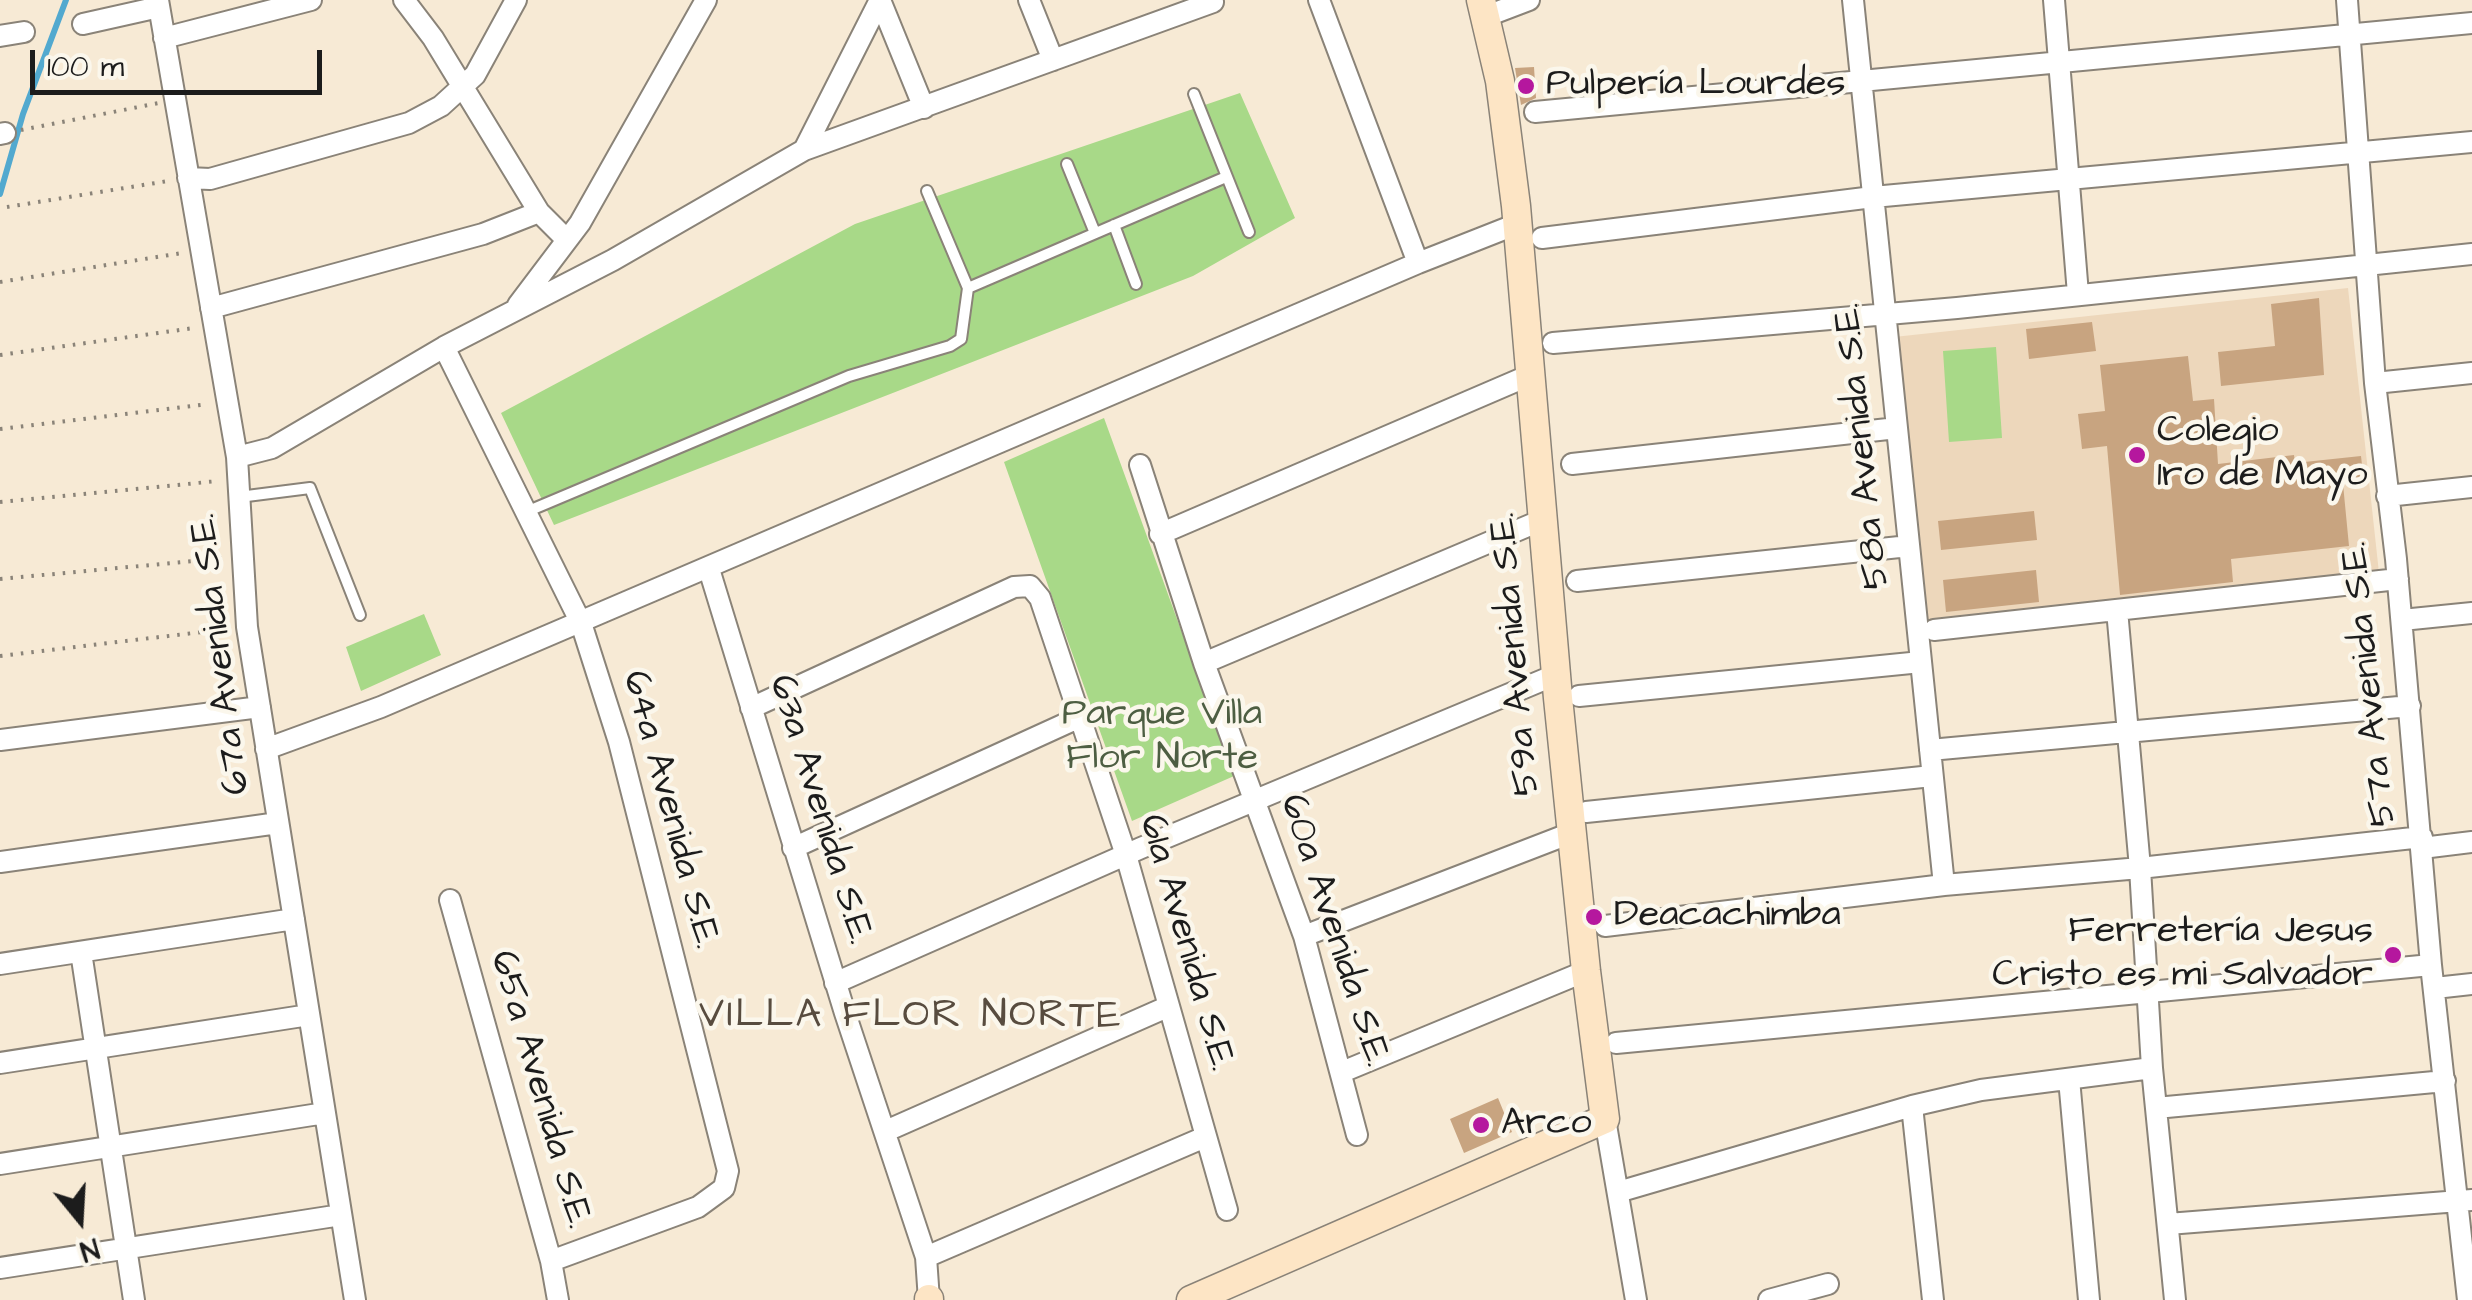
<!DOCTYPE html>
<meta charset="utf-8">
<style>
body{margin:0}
#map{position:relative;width:2472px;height:1300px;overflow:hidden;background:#f7ead5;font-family:"Architects Daughter",sans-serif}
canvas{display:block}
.north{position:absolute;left:30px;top:1170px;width:100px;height:100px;-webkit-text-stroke:8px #fbf7ec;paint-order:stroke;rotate:162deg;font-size:28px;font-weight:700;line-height:40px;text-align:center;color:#1c1c1c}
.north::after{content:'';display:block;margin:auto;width:35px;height:45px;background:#1c1c1c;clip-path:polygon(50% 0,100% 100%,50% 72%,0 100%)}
.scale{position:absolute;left:30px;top:50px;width:292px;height:45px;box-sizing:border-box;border:5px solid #1c1c1c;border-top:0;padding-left:12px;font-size:30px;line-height:35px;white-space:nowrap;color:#1c1c1c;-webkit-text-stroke:8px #fbf7ec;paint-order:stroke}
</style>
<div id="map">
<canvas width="2472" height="1300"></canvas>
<div class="north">N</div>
<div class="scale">100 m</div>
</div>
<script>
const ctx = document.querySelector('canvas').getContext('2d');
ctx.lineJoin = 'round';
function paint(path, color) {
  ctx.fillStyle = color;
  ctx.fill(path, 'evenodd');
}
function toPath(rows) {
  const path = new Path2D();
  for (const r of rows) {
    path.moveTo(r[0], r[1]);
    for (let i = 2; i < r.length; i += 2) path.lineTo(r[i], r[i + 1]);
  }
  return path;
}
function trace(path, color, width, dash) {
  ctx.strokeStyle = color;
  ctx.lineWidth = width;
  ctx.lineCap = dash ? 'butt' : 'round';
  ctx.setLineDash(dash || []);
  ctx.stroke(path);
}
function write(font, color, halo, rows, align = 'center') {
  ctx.font = font + ' "Architects Daughter",sans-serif';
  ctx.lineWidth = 9;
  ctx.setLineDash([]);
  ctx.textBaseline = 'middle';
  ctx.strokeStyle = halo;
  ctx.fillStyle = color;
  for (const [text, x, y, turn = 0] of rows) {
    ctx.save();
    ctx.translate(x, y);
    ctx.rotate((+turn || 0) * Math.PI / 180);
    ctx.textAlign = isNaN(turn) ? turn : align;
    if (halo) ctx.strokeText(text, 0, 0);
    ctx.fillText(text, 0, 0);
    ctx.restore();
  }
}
paint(toPath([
 [2348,288,2379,573,1928,622,1894,337]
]), '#edd7bb');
paint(toPath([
 [1240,93,1295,218,1193,276,554,525,501,413,855,224],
 [1996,347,2002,438,1949,442,1943,351],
 [1104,418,1234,776,1132,821,1004,462],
 [424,614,441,655,361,691,346,647]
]), '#a8d988');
trace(toPath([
 [0,194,23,114,66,0]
]), '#52a9cf', 6);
paint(toPath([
 [1534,67,1536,98,1521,105,1515,68],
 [2319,298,2324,375,2221,386,2218,352,2275,346,2271,304],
 [2092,322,2096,351,2029,359,2026,329],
 [2188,356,2193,401,2214,399,2218,464,2294,455,2295,463,2361,456,2364,482,2343,484,2349,546,2231,559,2233,582,2120,595,2107,446,2082,449,2078,414,2105,411,2100,365],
 [2034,511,2037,540,1941,550,1938,521],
 [2036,570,2039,602,1946,612,1943,580],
 [1498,1098,1512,1132,1464,1153,1450,1119]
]), '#c8a480');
const lane = toPath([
 [1194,94,1249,232],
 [1067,164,1095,233],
 [1114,225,1136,284],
 [968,288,1226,177],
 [239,497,310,488,360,615],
 [526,512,849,376,950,346,961,339,968,288,927,191]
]);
const street = toPath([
 [158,0,237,457,247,627,355,1300],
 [404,0,433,38,539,212,567,240],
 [880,0,924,108],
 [1029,0,1053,60],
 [1319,0,1418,263],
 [1853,0,1944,885],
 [2054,0,2078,294],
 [2347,0,2375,383,2396,559,2431,965,2468,1300],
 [1487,16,1529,0],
 [83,24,159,7],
 [0,36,24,32],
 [164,38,311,0],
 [1535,112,2472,23],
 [0,134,5,133],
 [804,150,880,0],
 [188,178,210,179,409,123,441,106,475,75,516,0],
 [1542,238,1873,197,2472,142],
 [518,305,580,223,706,0],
 [211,308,483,234,539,212],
 [1553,343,1957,308,2472,254],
 [444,347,581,623,619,742,728,1171,724,1188,698,1207,551,1261],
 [2375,383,2472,373],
 [237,457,272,448,444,347,613,260,804,150,1213,2],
 [1572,464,1897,428],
 [1140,465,1204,663,1304,936,1357,1135],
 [2387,496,2472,487],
 [1160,534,1530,375],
 [709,569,845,1013,926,1257,929,1300],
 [1577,581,1909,546],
 [2117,610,2140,868,2152,1068,2175,1300],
 [2402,620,2472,613],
 [1934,630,2398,579],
 [1204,663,1542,520],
 [1579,696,1921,662],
 [751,708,1014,587,1030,586,1040,598,1126,855,1227,1210],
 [0,740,260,707],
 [266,749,381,707,1418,263,1517,224],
 [1930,750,2410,706],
 [1586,812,1932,776],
 [793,848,1078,718],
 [2422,848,2472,842],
 [0,862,278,823],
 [450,900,551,1261,558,1300],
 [1605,926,1944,885,2140,868,2422,837],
 [1304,936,1571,833],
 [81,952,134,1300],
 [0,964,294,919],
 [835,983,1141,848,1555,675],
 [2435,988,2472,984],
 [1616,1043,2431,965],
 [0,1063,309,1015],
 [1342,1072,1586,971],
 [2069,1079,2089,1300],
 [1912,1106,1933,1300],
 [2156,1108,2445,1081],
 [1605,1119,1636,1300],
 [886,1131,1167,1007],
 [0,1164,325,1113],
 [1618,1192,1912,1106,1981,1090,2152,1068],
 [2168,1224,2472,1200],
 [926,1257,1205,1137],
 [0,1268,341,1215],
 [1769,1300,1828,1284]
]);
const secondary = toPath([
 [929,1299,929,1300],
 [1191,1300,1605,1119,1586,971,1558,698,1516,206,1500,81,1481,0]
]);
trace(lane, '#8a8378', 14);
trace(street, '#8a8378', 24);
trace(secondary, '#8a8378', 31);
trace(toPath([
 [21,130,159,103],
 [7,207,168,181],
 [0,282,182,253],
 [0,355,194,328],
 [0,429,208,404],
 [0,502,218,481],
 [0,579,226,558],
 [0,656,227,629]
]), '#8a8378', 4, [2.5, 8]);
trace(lane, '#fff', 10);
trace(street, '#fff', 20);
trace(secondary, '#fde5c5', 28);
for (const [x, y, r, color] of [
 [1526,86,10,"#b5179e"],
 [2137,455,10,"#b5179e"],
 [1594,917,10,"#b5179e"],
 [2393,955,10,"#b5179e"],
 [1481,1125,10,"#b5179e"]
]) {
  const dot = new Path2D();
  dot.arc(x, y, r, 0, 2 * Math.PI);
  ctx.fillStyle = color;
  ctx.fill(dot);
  trace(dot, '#fbf7ec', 4);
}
write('38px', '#1c1c1c', '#fbf7ec', [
 ["Pulpería Lourdes",1546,86],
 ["Colegio",2157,433],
 ["1ro de Mayo",2157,477],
 ["Deacachimba",1614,917],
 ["Ferretería Jesus",2373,933,"right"],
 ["Cristo es mi Salvador",2373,977,"right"],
 ["Arco",1501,1125]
], 'left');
write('38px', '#1c1c1c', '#fbf7ec', [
 ["58a Avenida S.E.",1864,446,-96],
 ["67a Avenida S.E.",222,654,-97],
 ["59a Avenida S.E.",1517,654,-95],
 ["57a Avenida S.E.",2371,684,-96],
 ["64a Avenida S.E.",669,810,75],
 ["63a Avenida S.E.",819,810,73],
 ["60a Avenida S.E.",1333,931,72],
 ["61a Avenida S.E.",1185,943,74],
 ["65a Avenida S.E.",539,1090,74]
]);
write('38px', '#4d5e42', '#fbf7ec', [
 ["Parque Villa",1162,716],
 ["Flor Norte",1162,760]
]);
ctx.letterSpacing = '2.5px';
write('40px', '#584c3f', '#fbf7ec', [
 ["VILLA FLOR NORTE",911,1018]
]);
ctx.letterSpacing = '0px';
</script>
